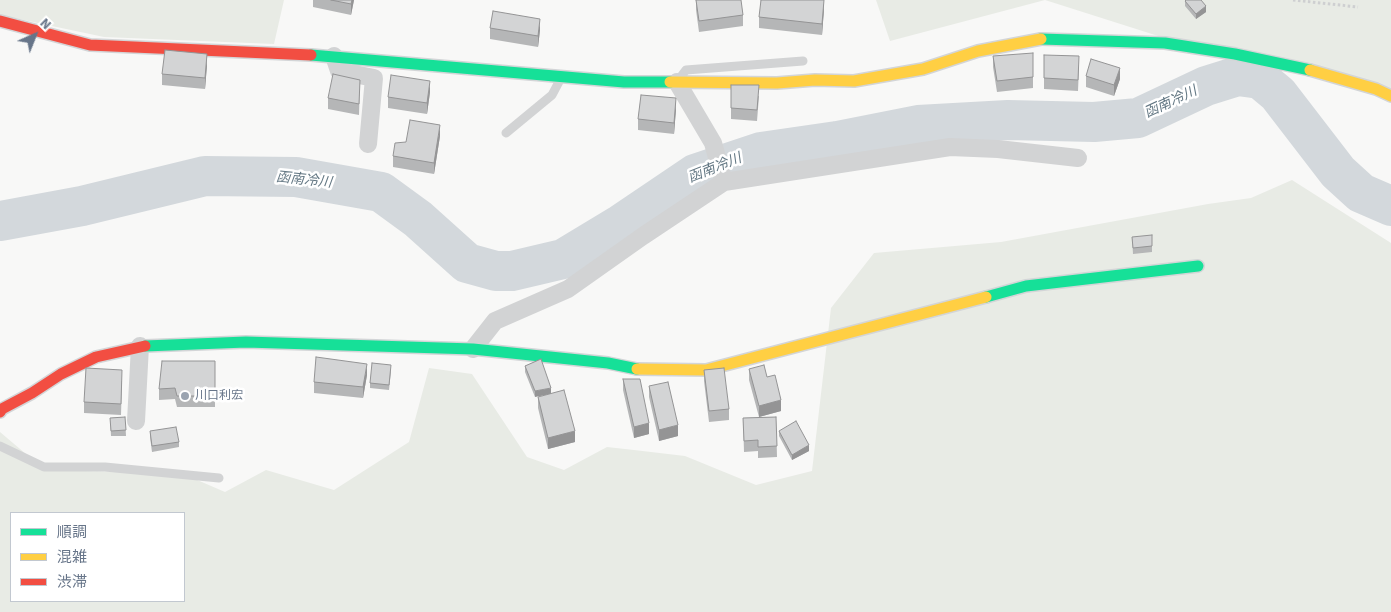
<!DOCTYPE html>
<meta charset="utf-8">
<style>
body{margin:0}
#map{position:relative;width:1391px;height:612px;overflow:hidden;background:#f8f8f7;font-family:"Source Sans 3","Noto Sans JP",sans-serif}
canvas{display:block}
.legend{position:absolute;left:10px;top:512px;width:175px;height:90px;box-sizing:border-box;background:#fff;border:1px solid #c2c8d0;margin:0;padding:6px 9px;list-style:none;font-size:15px;color:#677589}
.legend li{display:flex;align-items:center;gap:10px;height:25px}
.legend b{width:25px;border:1px solid #c2c8d0}
.north{position:absolute;left:10px;top:10px;width:50px;height:50px;-webkit-text-stroke:4px #fff;paint-order:stroke;rotate:44deg;font-size:14px;font-weight:700;line-height:20px;text-align:center;color:#677589}
.north::after{content:'';display:block;margin:auto;width:18px;height:22px;background:#677589;clip-path:polygon(50% 0,100% 100%,50% 72%,0 100%)}
</style>
<div id="map">
<canvas width="1391" height="612"></canvas>
<ul class="legend">
<li><b style="height:6px;background:#16e098"></b>順調</li>
<li><b style="height:6px;background:#ffcf43"></b>混雑</li>
<li><b style="height:6px;background:#f24e42"></b>渋滞</li>
</ul>
<div class="north">N</div>
</div>
<script>
const ctx = document.querySelector('canvas').getContext('2d');
ctx.lineJoin = 'round';
function paint(path, color) {
  ctx.fillStyle = color;
  ctx.fill(path, 'evenodd');
}
function toPath(rows) {
  const path = new Path2D();
  for (const r of rows) {
    path.moveTo(r[0], r[1]);
    for (let i = 2; i < r.length; i += 2) path.lineTo(r[i], r[i + 1]);
  }
  return path;
}
function trace(path, color, width, dash) {
  ctx.strokeStyle = color;
  ctx.lineWidth = width;
  ctx.lineCap = dash ? 'butt' : 'round';
  ctx.setLineDash(dash || []);
  ctx.stroke(path);
}
function write(font, color, halo, rows, align = 'center') {
  ctx.font = font + ' "Source Sans 3","Noto Sans JP",sans-serif';
  ctx.lineWidth = 5;
  ctx.setLineDash([]);
  ctx.textBaseline = 'middle';
  ctx.strokeStyle = halo;
  ctx.fillStyle = color;
  for (const [text, x, y, turn = 0] of rows) {
    ctx.save();
    ctx.translate(x, y);
    ctx.rotate((+turn || 0) * Math.PI / 180);
    ctx.textAlign = isNaN(turn) ? turn : align;
    if (halo) ctx.strokeText(text, 0, 0);
    ctx.fillText(text, 0, 0);
    ctx.restore();
  }
}
paint(toPath([
 [0,0,284,0,274,44,104,37,0,15],
 [876,0,1391,0,1391,90,1240,62,1045,0,890,41],
 [1292,180,1391,243,1391,612,0,612,0,432,46,471,84,471,181,473,225,492,266,470,334,490,409,442,429,368,472,374,527,457,564,470,607,447,634,450,685,456,756,485,812,471,831,308,874,253,1001,242,1208,204,1251,198],
 [11,513,184,513,184,601,11,601]
]), '#e8ebe5');
trace(toPath([
 [0,221,82,206,205,176,296,177,381,192,418,219,467,263,496,271,512,271,563,259,621,224,695,174,761,152,837,141,918,125,1008,120,1094,122,1138,118,1206,86,1238,76,1260,79,1278,94,1338,172,1361,193,1391,206]
]), '#d3d8dc', 40);
const fast = toPath([
 [1041,39,1165,43,1235,54,1310,70],
 [311,55,624,82,670,82],
 [986,297,1026,286,1198,266],
 [145,346,246,342,473,349,608,363,637,369]
]);
const slow = toPath([
 [1310,70,1376,89,1391,96],
 [670,82,777,83,815,80,854,81,923,69,978,51,1041,39],
 [637,369,706,370,986,297]
]);
const jam = toPath([
 [0,21,90,45,311,55],
 [0,412,2,409,32,393,61,374,96,357,145,346]
]);
trace(fast, '#d3d5d7', 14);
trace(slow, '#d3d5d7', 14);
trace(jam, '#d3d5d7', 14);
trace(toPath([
 [1293,0,1358,7]
]), '#cecfd1', 3, [2.5, 2.5]);
trace(toPath([
 [680,78,686,70,803,61],
 [506,133,552,95,561,78],
 [0,446,44,467,105,467,219,478]
]), '#d2d3d4', 9);
trace(toPath([
 [334,56,339,71,374,78,368,144],
 [677,82,713,143,724,182],
 [473,349,495,321,568,289,643,236,724,182,950,147,998,149,1078,158],
 [136,421,140,346]
]), '#d2d3d4', 18);
trace(fast, '#16e098', 11);
trace(slow, '#ffcf43', 11);
trace(jam, '#f24e42', 11);
paint(toPath([
 [313,0,354,0,351,15,313,7],
 [696,0,743,15,743,26,699,32,696,10],
 [1185,1,1206,12,1196,19,1185,6],
 [824,9,822,35,759,28,759,17],
 [490,28,540,30,538,47,490,39],
 [993,56,1033,77,1033,88,997,92,993,67],
 [207,65,205,89,162,85,162,74],
 [1079,67,1078,91,1044,89,1044,78],
 [1086,76,1120,79,1114,96,1086,87],
 [360,80,359,115,328,109,328,98],
 [731,85,759,96,757,121,731,119],
 [430,92,427,114,388,108,388,97],
 [676,109,674,134,638,130,638,119],
 [440,136,434,174,393,167,393,156],
 [1132,237,1152,246,1152,252,1133,254],
 [541,359,535,397,525,372,525,366],
 [215,361,215,407,177,407,175,399,159,400,159,389],
 [749,369,767,377,781,411,759,417,749,380],
 [704,370,729,409,729,420,709,422,704,381],
 [391,371,389,390,370,388,370,383],
 [367,375,363,398,314,393,314,382],
 [623,379,649,434,634,438,623,390],
 [122,381,121,415,84,413,84,402],
 [649,386,678,436,659,441,649,397],
 [538,397,575,442,548,449,538,408],
 [125,417,126,436,111,436,110,418],
 [776,417,777,457,758,458,758,451,744,452,743,418],
 [150,431,179,442,179,447,152,452,150,437],
 [779,431,809,451,792,460,779,436]
]), '#b5b6b7');
paint(toPath([
 [352,0,354,0,351,15,351,4],
 [824,0,824,9,822,35,822,24],
 [1206,6,1206,12,1196,19,1196,14],
 [540,19,540,30,538,47,538,36],
 [207,54,207,65,205,89,205,78],
 [1120,68,1120,79,1114,96,1114,85],
 [430,81,430,92,427,114,427,103],
 [676,98,676,109,674,134,674,123],
 [440,125,440,136,434,174,434,163],
 [367,364,367,375,363,398,363,387],
 [551,388,551,394,535,397,535,391],
 [781,400,781,411,759,417,759,406],
 [649,423,649,434,634,438,634,427],
 [678,425,678,436,659,441,659,430],
 [575,431,575,442,548,449,548,438],
 [809,445,809,451,792,460,792,455]
]), '#949495');
const building = toPath([
 [331,0,352,0,351,4,331,0],
 [696,0,741,0,743,15,699,21,696,0],
 [761,0,824,0,822,24,759,17,761,0],
 [1186,0,1201,0,1206,6,1196,14,1185,1,1186,0],
 [493,11,540,19,538,36,490,28,493,11],
 [165,50,207,54,205,78,162,74,165,50],
 [1033,53,1033,77,997,81,993,56,1033,53],
 [1044,55,1079,56,1078,80,1044,78,1044,55],
 [1091,59,1120,68,1114,85,1086,76,1091,59],
 [333,74,360,80,359,104,328,98,333,74],
 [391,75,430,81,427,103,388,97,391,75],
 [731,85,759,85,757,110,731,108,731,85],
 [641,95,676,98,674,123,638,119,641,95],
 [410,120,440,125,434,163,393,156,395,143,406,142,410,120],
 [1152,235,1152,246,1133,248,1132,237,1152,235],
 [316,357,367,364,363,387,314,382,316,357],
 [541,359,551,388,535,391,525,366,541,359],
 [162,361,215,361,215,396,177,396,175,388,159,389,162,361],
 [372,363,391,365,389,385,370,383,372,363],
 [764,365,767,377,775,375,781,400,759,406,749,369,764,365],
 [86,368,122,370,121,404,84,402,86,368],
 [724,368,729,409,709,411,704,370,724,368],
 [623,379,640,379,649,423,634,427,623,379],
 [668,382,678,425,659,430,649,386,668,382],
 [564,390,575,431,548,438,538,397,564,390],
 [125,417,126,430,111,431,110,418,125,417],
 [776,417,777,446,758,447,758,440,744,441,743,418,776,417],
 [796,421,809,445,792,455,779,431,796,421],
 [176,427,179,442,152,446,150,431,176,427]
]);
paint(building, '#d3d4d5');
trace(building, '#949495', 1);
for (const [x, y, r, color] of [
 [185,396,5,"#9aa3b0"]
]) {
  const dot = new Path2D();
  dot.arc(x, y, r, 0, 2 * Math.PI);
  ctx.fillStyle = color;
  ctx.fill(dot);
  trace(dot, '#fff', 2);
}
write('12px', '#677589', '#fff', [
 ["川口利宏",195,396]
], 'left');
write('italic 14px', '#637783', '#fff', [
 ["函南冷川",1171,103,-25],
 ["函南冷川",715,169,-22],
 ["函南冷川",304,181,6]
]);
</script>
